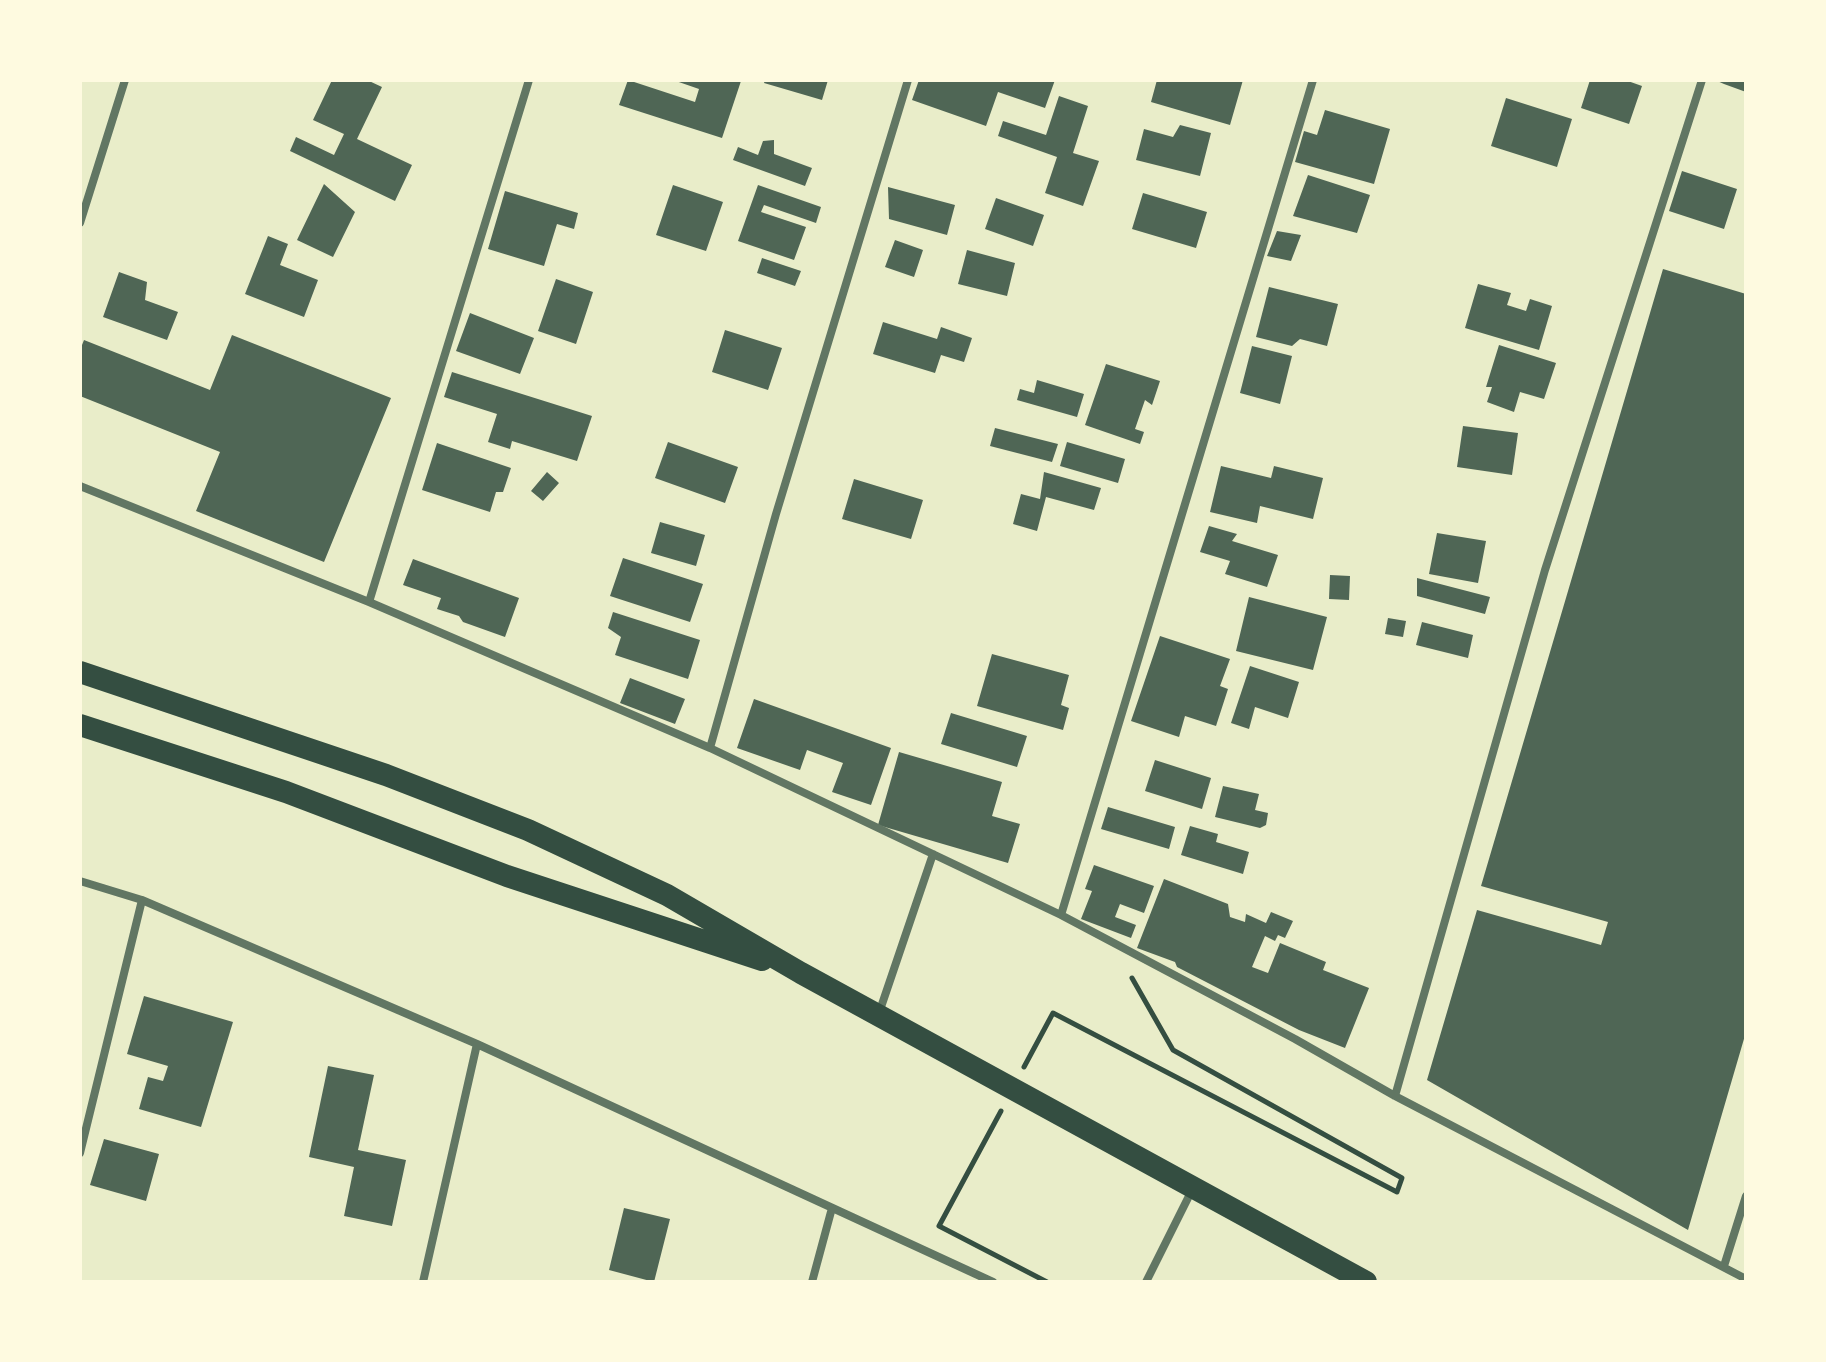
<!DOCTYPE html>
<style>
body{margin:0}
#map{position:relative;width:1826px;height:1362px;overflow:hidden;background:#e9edc9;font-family:Roboto,sans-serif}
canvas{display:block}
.frame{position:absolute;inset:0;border:82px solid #fefae0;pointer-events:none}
</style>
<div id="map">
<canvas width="1826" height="1362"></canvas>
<div class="frame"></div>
</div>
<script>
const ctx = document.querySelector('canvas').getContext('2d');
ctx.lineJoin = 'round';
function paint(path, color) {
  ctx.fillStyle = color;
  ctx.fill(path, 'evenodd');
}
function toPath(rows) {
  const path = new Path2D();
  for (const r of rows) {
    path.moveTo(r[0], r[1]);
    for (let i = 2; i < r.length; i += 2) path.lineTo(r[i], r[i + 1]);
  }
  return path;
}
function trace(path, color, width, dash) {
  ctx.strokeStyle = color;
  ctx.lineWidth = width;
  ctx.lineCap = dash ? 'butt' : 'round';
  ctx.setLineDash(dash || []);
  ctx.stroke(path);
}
paint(toPath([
 [332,80,367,80,382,87,357,139,412,165,395,201,290,151,296,137,334,155,344,134,313,120],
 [628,80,695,102,699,89,673,80,741,81,722,138,619,105],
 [765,80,828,80,822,100,764,83],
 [919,80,1055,80,1045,108,998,92,986,126,912,100],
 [1157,80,1243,80,1230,125,1151,102],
 [1590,80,1625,80,1642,86,1629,124,1581,108],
 [1715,80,1746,80,1746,92,1724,84],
 [1059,96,1088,106,1073,153,1099,161,1083,206,1045,193,1057,157,998,136,1003,121,1046,135],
 [1506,98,1572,119,1557,167,1491,146],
 [1325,110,1390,129,1374,184,1295,162,1304,131,1317,135],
 [1180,125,1211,133,1200,176,1136,160,1144,129,1173,137],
 [774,140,774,154,812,168,805,186,733,160,738,147,758,155,763,141],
 [1682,171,1737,189,1724,229,1669,211],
 [1308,175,1370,195,1357,233,1293,216],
 [324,184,355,212,333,257,297,240],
 [673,185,723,202,706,251,656,235],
 [758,185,821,207,816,223,764,205,761,212,806,227,794,260,738,241],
 [888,187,955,205,947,235,889,219],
 [505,191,578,213,574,229,557,224,544,266,488,249],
 [1143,193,1207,212,1196,248,1132,229],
 [996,198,1044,215,1033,246,985,229],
 [1277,231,1301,235,1291,261,1267,256],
 [268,236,288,244,280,265,318,280,304,317,245,294],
 [895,240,923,250,914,277,885,267],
 [967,250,1015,263,1007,296,958,284],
 [762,258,801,271,795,286,757,273],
 [1663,269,1746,294,1746,1032,1688,1230,1427,1080,1477,910,1601,945,1608,922,1481,886],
 [119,272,147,282,145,300,178,312,167,340,103,317],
 [556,279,593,292,576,344,538,331],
 [1478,284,1511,293,1507,305,1526,311,1530,299,1552,306,1539,350,1465,328],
 [1269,287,1338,304,1327,346,1300,339,1292,346,1256,337],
 [470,313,534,338,520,374,456,351],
 [883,322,937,339,941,327,972,338,964,362,941,355,935,373,873,354],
 [725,330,782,348,768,390,712,372],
 [232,335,391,398,324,562,196,511,220,452,80,396,80,350,84,340,210,390],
 [1499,345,1556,363,1544,399,1520,392,1514,412,1487,402,1492,387,1486,387],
 [1252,346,1292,356,1280,404,1240,393],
 [1106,364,1160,381,1152,405,1145,400,1135,429,1144,432,1140,444,1085,425],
 [452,372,592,416,577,461,512,441,510,449,488,442,497,414,444,397],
 [1037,380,1084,394,1077,417,1017,400,1020,389,1034,393],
 [1463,426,1518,433,1512,475,1457,467],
 [995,428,1058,444,1052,462,990,446],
 [668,442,738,467,725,503,655,478],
 [1067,442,1125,459,1118,483,1060,466],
 [437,443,511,468,503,492,496,492,490,512,422,490],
 [1221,466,1271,478,1274,466,1323,478,1313,519,1260,506,1257,523,1210,512],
 [547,472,559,483,543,501,531,491],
 [1044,472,1101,488,1094,510,1046,497,1037,531,1013,524,1021,494,1040,499],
 [854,479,923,500,911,539,842,519],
 [660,522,705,535,696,566,651,553],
 [1209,526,1237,534,1232,541,1278,555,1267,587,1225,574,1230,561,1200,552],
 [1437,533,1486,541,1478,583,1429,574],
 [623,558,703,584,690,622,610,596],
 [413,559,519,598,505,637,463,622,459,616,437,609,441,598,403,585],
 [1330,575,1350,576,1349,600,1329,599],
 [1417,578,1490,597,1485,614,1417,596],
 [1249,597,1327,617,1313,670,1236,651],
 [613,612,700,640,688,679,615,655,621,637,608,628],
 [1388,618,1406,621,1403,637,1385,634],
 [1422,622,1473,635,1468,658,1416,645],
 [1160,636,1230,659,1220,686,1228,689,1216,726,1185,716,1179,737,1131,721],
 [992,654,1069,675,1061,705,1069,708,1063,730,977,706],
 [1250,666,1299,682,1288,718,1255,707,1249,729,1231,723],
 [630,678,685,699,675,724,620,703],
 [754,699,891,748,871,805,832,792,843,763,807,750,800,770,737,748],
 [951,713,1027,736,1017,767,941,744],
 [899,752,1002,782,992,816,1020,824,1008,863,878,825],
 [1155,760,1211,778,1202,809,1145,791],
 [1223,786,1259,794,1255,810,1268,813,1266,825,1260,828,1215,817],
 [1108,807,1175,827,1169,849,1101,829],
 [1190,826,1218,834,1216,842,1249,852,1243,874,1181,855],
 [1094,865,1154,886,1144,913,1120,904,1115,917,1136,925,1131,938,1081,919,1092,891,1085,889],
 [1164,879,1228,904,1230,917,1245,922,1246,914,1266,923,1271,912,1293,921,1285,938,1278,935,1275,941,1265,936,1252,967,1268,973,1280,943,1326,962,1323,970,1369,988,1345,1048,1299,1030,1177,967,1175,962,1137,948],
 [144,996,233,1022,201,1127,139,1109,148,1077,163,1081,168,1066,127,1054],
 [328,1066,374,1075,358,1150,406,1160,392,1226,344,1216,354,1167,309,1157],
 [104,1139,159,1154,146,1201,90,1185],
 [624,1208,670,1219,654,1282,609,1270]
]), '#4f6655');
trace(toPath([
 [1024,1067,1053,1013,1397,1192,1402,1178,1173,1050,1132,978],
 [1001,1111,939,1226,1047,1282]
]), '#344e41', 5);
trace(toPath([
 [80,223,125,80],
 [80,486,369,602,710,748,1061,915,1295,1039,1395,1096,1746,1279],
 [369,602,529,80],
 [710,748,776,514,908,80],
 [80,881,142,900,477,1044,993,1282],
 [1061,915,1313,80],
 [879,1013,933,854],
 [1395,1096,1545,570,1702,80],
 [80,1153,142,900],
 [1724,1266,1746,1196],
 [423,1282,477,1044],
 [812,1282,832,1208],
 [1146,1282,1192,1190]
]), '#617663', 8);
trace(toPath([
 [80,672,386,775,528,830,667,895,801,973,1366,1282],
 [80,725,286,792,507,876,762,960]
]), '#344e41', 22);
</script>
